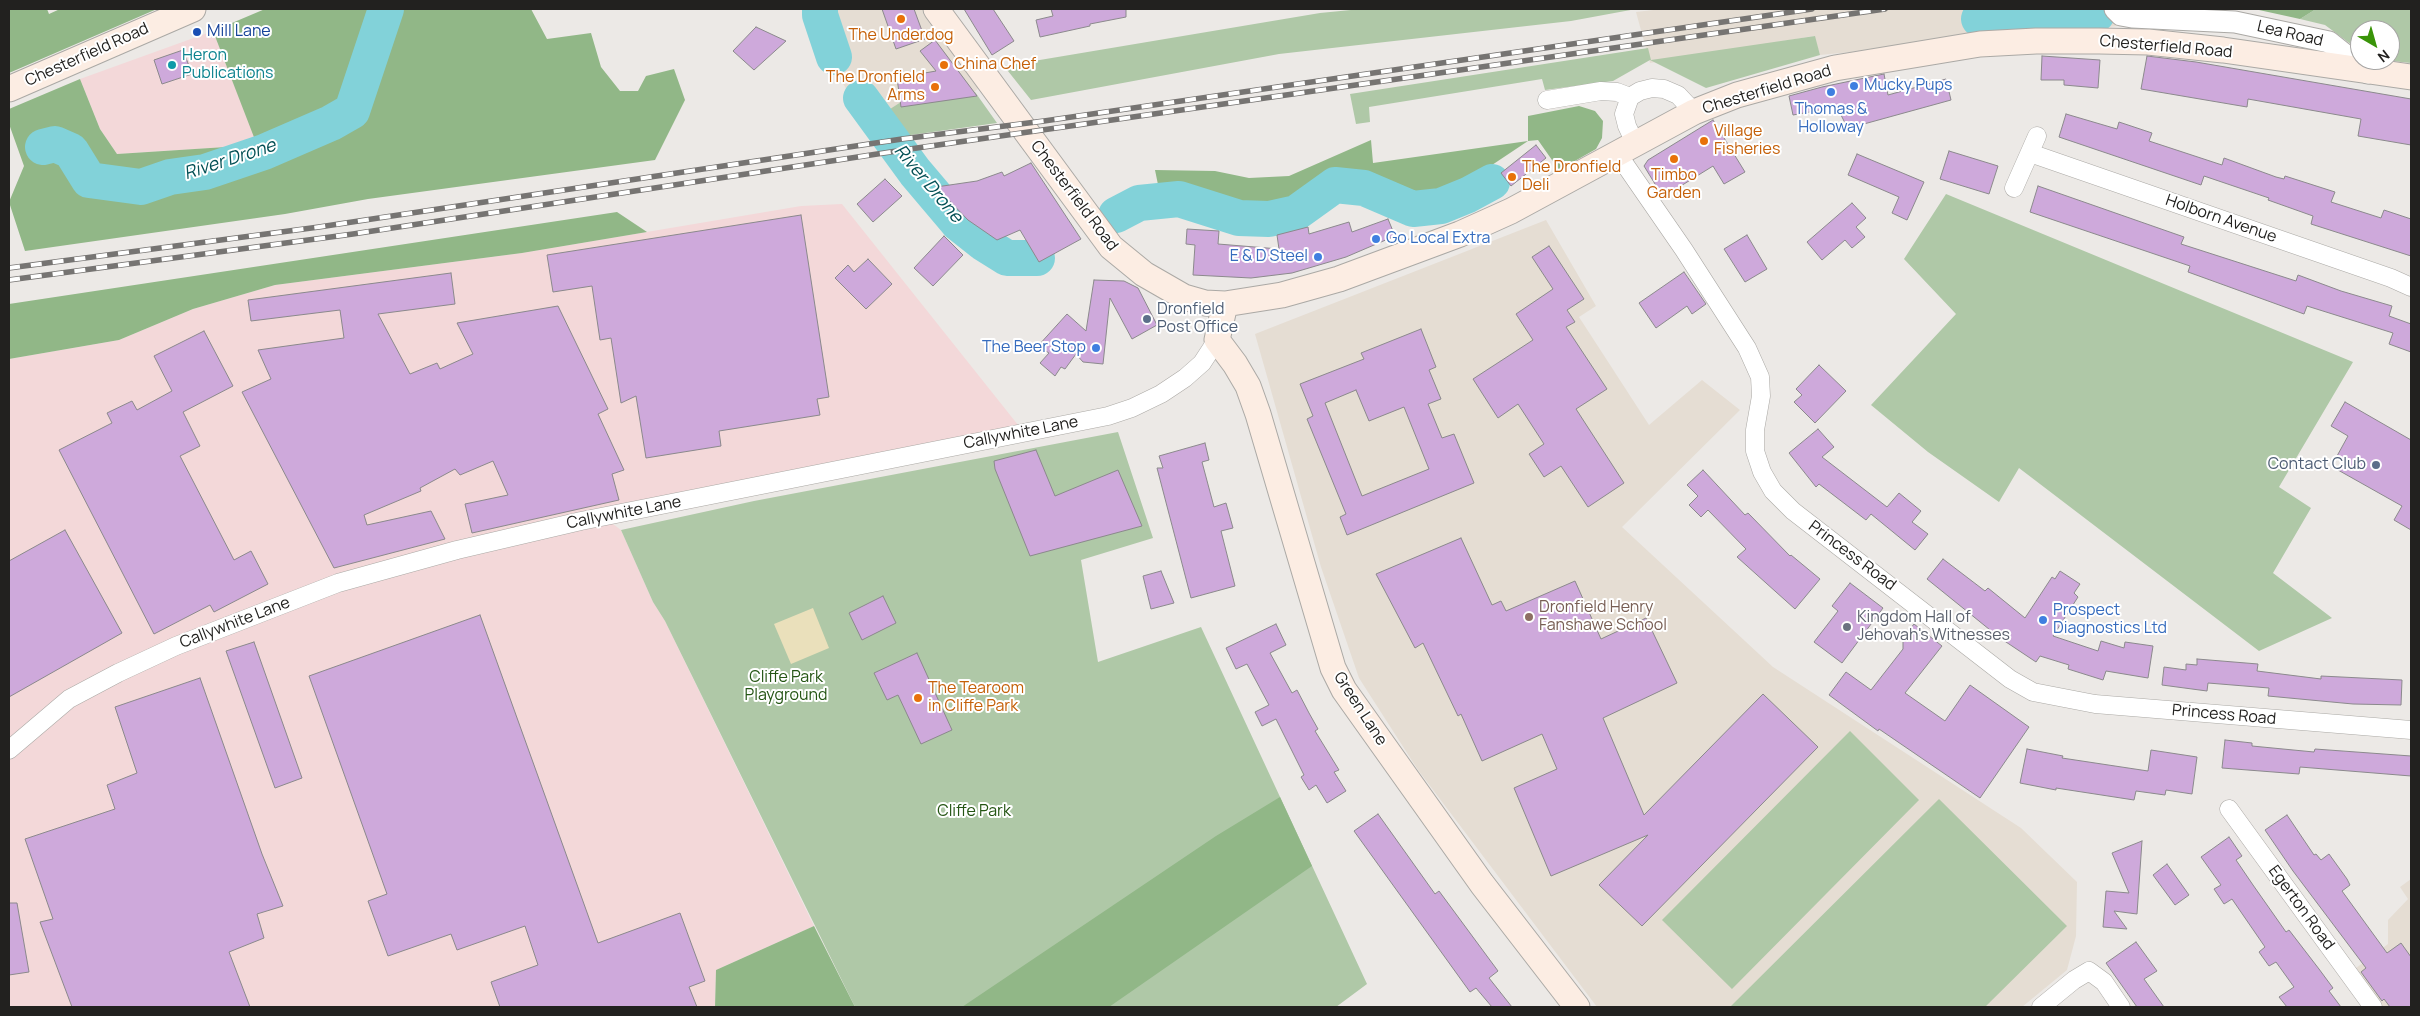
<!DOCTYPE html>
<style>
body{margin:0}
#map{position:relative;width:2420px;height:1016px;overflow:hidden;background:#ece9e6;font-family:Manrope,sans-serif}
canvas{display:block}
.frame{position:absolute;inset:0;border:10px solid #22211f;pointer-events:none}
.north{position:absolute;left:2350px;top:20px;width:50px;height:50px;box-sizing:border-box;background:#fff;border:1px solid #a7a6a5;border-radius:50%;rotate:142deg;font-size:14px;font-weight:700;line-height:20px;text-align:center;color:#22211f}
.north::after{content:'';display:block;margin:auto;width:18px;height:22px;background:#3a9409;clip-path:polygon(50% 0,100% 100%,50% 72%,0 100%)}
</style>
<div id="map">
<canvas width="2420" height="1016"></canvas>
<div class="frame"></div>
<div class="north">N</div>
</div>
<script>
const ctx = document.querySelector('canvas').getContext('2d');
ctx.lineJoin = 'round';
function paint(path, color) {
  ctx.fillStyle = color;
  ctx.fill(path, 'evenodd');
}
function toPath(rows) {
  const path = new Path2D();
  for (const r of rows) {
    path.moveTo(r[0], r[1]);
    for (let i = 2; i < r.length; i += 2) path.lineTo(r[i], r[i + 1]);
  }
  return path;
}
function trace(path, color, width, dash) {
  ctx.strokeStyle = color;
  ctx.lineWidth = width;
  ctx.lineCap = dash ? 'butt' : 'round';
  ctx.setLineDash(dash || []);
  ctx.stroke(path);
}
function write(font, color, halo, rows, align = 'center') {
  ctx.font = font + ' Manrope,sans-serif';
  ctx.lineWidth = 4;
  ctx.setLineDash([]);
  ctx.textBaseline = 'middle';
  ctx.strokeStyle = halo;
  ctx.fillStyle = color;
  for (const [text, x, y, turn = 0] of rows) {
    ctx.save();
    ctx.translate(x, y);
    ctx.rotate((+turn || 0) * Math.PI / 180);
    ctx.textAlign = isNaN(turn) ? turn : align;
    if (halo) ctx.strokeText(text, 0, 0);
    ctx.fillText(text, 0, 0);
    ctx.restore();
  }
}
paint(toPath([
 [816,9,948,9,994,74,969,97,900,103,868,123,826,57,819,36],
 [1662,9,2100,9,2118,26,1820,55,1814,36,1650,63,1636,12],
 [1546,220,1596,306,1579,317,1649,425,1702,380,1740,410,1622,527,1773,667,2021,828,2077,882,2076,936,2067,970,2022,1007,1597,1007,1418,770,1359,678,1321,567,1255,334],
 [2411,879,2411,1007,2379,1007,2352,971,2388,944,2388,920,2408,899,2400,887]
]), '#e5ddd3');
paint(toPath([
 [213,31,258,145,117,154,100,129,80,79],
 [842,204,1030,440,613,524,621,530,653,602,665,621,814,926,716,970,715,1007,9,1007,9,359,119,340,193,309,275,285,522,253,801,206]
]), '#f3d8d9');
paint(toPath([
 [1361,9,1636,9,1571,21,1279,54,1031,100,1004,66,1320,13],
 [2316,9,2411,9,2411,63,2383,60,2390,60,2390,30,2360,30,2360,51,2325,25,2300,19],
 [1815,36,1820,55,1706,88,1650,60,1613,81,1545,90,1542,79,1369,107,1370,122,1356,124,1350,94,1648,48,1651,60],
 [975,92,997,123,882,139,868,123,901,102,969,97],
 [1946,194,2353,362,2279,487,2311,508,2273,573,2332,618,2259,651,2019,468,1999,502,1928,452,1871,405,1956,314,1904,259],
 [1118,432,1153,538,1081,560,1098,662,1201,627,1367,984,1336,1007,855,1007,665,621,653,602,621,530,754,501],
 [1850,731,1919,800,1732,989,1662,920],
 [1939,799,2067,926,1985,1007,1730,1007]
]), '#afc8a7');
paint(toPath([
 [9,9,47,9,49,14,60,9,157,9,9,73],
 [265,9,531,9,547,39,591,33,601,67,620,91,638,91,646,76,674,69,685,100,655,160,368,199,285,214,25,251,9,202,24,166,9,124,9,109,80,79,100,129,117,154,257,145,213,31],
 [2242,9,2316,9,2300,19,2259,10],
 [1579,106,1595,111,1603,121,1602,138,1596,149,1559,170,1538,140,1528,141,1486,169,1492,182,1468,195,1441,206,1413,209,1364,188,1335,185,1296,213,1269,219,1239,218,1213,208,1164,214,1155,170,1215,171,1249,178,1289,176,1371,140,1373,163,1528,141,1528,116],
 [617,212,647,232,522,253,275,285,193,309,119,340,9,359,9,304],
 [1280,797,1312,866,1109,1007,962,1007,1216,836],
 [814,926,855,1007,715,1007,716,970]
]), '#91b787');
paint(toPath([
 [813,608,829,648,791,664,774,624]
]), '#eae0bb');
trace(toPath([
 [820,9,820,15,834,57],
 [1979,19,2097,14],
 [861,98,915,172,959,224,983,243,1007,258,1037,258],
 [43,147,55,144,71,151,89,180,141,187,170,177,205,172,264,152,331,123,352,111,386,9],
 [1116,215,1139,203,1179,199,1239,218,1269,219,1296,213,1335,185,1364,188,1413,209,1441,206,1468,195,1492,182]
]), '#82d2d9', 36);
const building = toPath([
 [882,9,914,9,925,39,896,49,882,9],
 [964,9,993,9,1014,41,992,55,964,9],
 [1051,9,1126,9,1126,17,1090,24,1090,26,1040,37,1036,20,1053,16,1051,9],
 [756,27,786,41,754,70,733,51,756,27],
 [935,40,977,96,901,107,897,78,936,71,920,51,935,40],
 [183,50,192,74,162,84,154,60,183,50],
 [2042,56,2100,60,2098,88,2064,85,2064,80,2041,80,2042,56],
 [2147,56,2196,62,2411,99,2411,145,2358,136,2361,119,2248,99,2247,107,2141,89,2147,56],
 [1884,74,1888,95,1946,79,1951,100,1853,127,1847,127,1837,107,1793,115,1789,96,1822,87,1884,74],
 [2066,114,2117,129,2119,122,2152,133,2149,141,2222,165,2224,158,2276,177,2284,179,2285,176,2335,192,2331,202,2381,218,2384,210,2411,219,2411,256,2311,224,2313,216,2268,200,2269,198,2204,176,2201,185,2059,137,2066,114],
 [1713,120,1745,172,1724,184,1713,166,1663,197,1644,166,1648,160,1713,120],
 [1536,145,1546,158,1511,186,1501,173,1536,145],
 [1949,151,1998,166,1989,194,1940,179,1949,151],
 [1857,154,1924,182,1907,220,1892,213,1899,197,1848,175,1857,154],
 [1031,163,1081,239,1039,262,1020,230,997,240,968,220,936,187,977,181,1002,172,1004,176,1031,163],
 [885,179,902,196,873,222,857,204,885,179],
 [2038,186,2184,237,2181,244,2296,281,2298,275,2341,291,2392,306,2389,316,2411,324,2411,352,2389,344,2393,333,2307,306,2304,314,2188,272,2190,266,2030,212,2038,186],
 [1852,203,1866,218,1856,227,1865,237,1852,248,1845,240,1822,260,1807,242,1852,203],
 [801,215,829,397,817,399,820,415,719,431,721,446,646,458,636,396,621,403,611,338,600,340,592,286,553,292,547,255,801,215],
 [1388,219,1395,236,1346,257,1292,273,1251,278,1193,275,1195,245,1186,244,1187,229,1219,231,1218,244,1279,249,1277,235,1308,227,1309,234,1349,222,1352,232,1388,219],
 [1747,235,1767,269,1745,282,1724,249,1747,235],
 [944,236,963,255,933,286,914,268,944,236],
 [1549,246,1584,299,1567,310,1575,322,1566,327,1607,389,1576,409,1624,483,1588,507,1561,466,1544,477,1529,454,1544,444,1518,404,1498,418,1473,379,1533,340,1516,314,1553,289,1532,257,1549,246],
 [868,259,892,284,866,309,835,278,848,265,854,272,868,259],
 [1684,272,1706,304,1692,314,1687,306,1656,328,1639,303,1684,272],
 [451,273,455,304,378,314,410,374,437,363,440,369,473,354,457,323,558,306,608,409,598,414,624,470,612,474,619,500,472,533,465,504,508,495,493,461,460,475,455,469,420,488,421,491,364,515,367,525,431,511,445,539,334,568,242,392,271,379,258,350,344,338,340,310,251,321,248,300,451,273],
 [1094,280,1124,281,1138,288,1157,325,1132,339,1110,298,1103,364,1083,362,1076,354,1065,369,1061,367,1055,376,1040,363,1049,353,1038,346,1067,314,1086,331,1094,280],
 [1421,329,1436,367,1429,370,1441,399,1428,404,1442,438,1454,434,1474,483,1347,535,1340,517,1346,514,1307,419,1313,416,1300,384,1364,359,1361,353,1421,329],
 [1356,390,1369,421,1404,407,1429,469,1362,496,1325,403,1356,390],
 [204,331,233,386,183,412,200,446,180,456,234,560,251,551,268,584,214,612,210,605,154,634,59,450,112,423,107,413,132,401,137,410,172,391,154,356,204,331],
 [1819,365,1846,391,1815,423,1794,402,1802,395,1796,389,1819,365],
 [2345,402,2411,440,2411,530,2394,520,2402,506,2338,470,2344,460,2337,456,2348,436,2331,426,2345,402],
 [1818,429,1834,447,1822,457,1887,507,1899,493,1921,511,1912,522,1928,534,1915,550,1871,514,1866,520,1819,484,1816,487,1789,453,1818,429],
 [1205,443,1209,460,1202,462,1214,507,1226,503,1233,528,1221,531,1235,586,1191,598,1157,468,1163,468,1159,456,1205,443],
 [1036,450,1055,496,1118,470,1142,526,1030,556,995,469,994,461,1036,450],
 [1703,470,1745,515,1748,513,1790,556,1791,555,1820,579,1795,609,1737,557,1746,549,1708,510,1701,517,1689,505,1698,496,1687,485,1703,470],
 [65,530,122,633,9,697,9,561,65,530],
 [1461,538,1492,605,1501,601,1506,611,1575,581,1601,639,1646,618,1677,683,1603,718,1644,815,1763,694,1818,747,1642,926,1599,885,1648,835,1551,876,1514,788,1557,769,1542,734,1482,761,1461,714,1458,716,1423,643,1415,648,1376,574,1461,538],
 [1943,559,1985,591,1988,588,2025,618,2052,577,2055,579,2060,571,2080,584,2074,593,2078,597,2053,636,2098,651,2101,641,2124,648,2125,642,2153,646,2148,678,2106,671,2103,680,2068,669,2069,665,2040,656,2036,662,2000,638,1927,579,1943,559],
 [1161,571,1174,603,1151,609,1143,576,1161,571],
 [1850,583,1883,608,1842,663,1814,642,1838,611,1832,606,1850,583],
 [883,596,896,623,862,640,849,613,883,596],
 [480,615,598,943,680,913,705,981,689,987,697,1007,500,1007,491,982,538,965,525,926,457,950,451,934,388,956,368,901,387,894,309,676,480,615],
 [1276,624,1286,645,1270,653,1292,693,1297,690,1309,713,1318,729,1315,731,1339,770,1334,772,1346,791,1327,803,1316,785,1309,790,1301,777,1304,775,1276,719,1262,726,1255,712,1269,705,1247,664,1236,669,1226,648,1276,624],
 [1914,624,1942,646,1905,693,1945,721,1970,685,2029,727,1980,798,1879,729,1878,731,1829,695,1846,672,1871,690,1903,649,1903,638,1914,624],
 [254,642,302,778,275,788,226,651,254,642],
 [917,653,952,730,921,744,898,695,887,700,874,673,917,653],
 [2197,659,2258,664,2257,671,2321,679,2321,676,2402,680,2401,705,2353,704,2268,696,2269,688,2208,683,2207,691,2162,685,2164,667,2186,670,2186,664,2197,665,2197,659],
 [200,678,262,854,283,906,257,914,264,938,229,952,250,1007,72,1007,40,922,53,919,25,839,115,809,107,785,137,773,115,707,200,678],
 [2225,740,2252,743,2252,746,2314,752,2315,749,2411,756,2411,776,2300,767,2299,774,2222,768,2225,740],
 [2027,749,2063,756,2062,758,2148,771,2151,750,2197,757,2192,794,2166,790,2165,795,2136,791,2134,800,2056,788,2056,790,2020,783,2027,749],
 [1378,814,1435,894,1439,891,1498,971,1489,978,1512,1007,1492,1007,1476,988,1470,992,1354,831,1378,814],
 [2287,815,2314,855,2316,854,2321,860,2329,854,2347,879,2350,885,2342,891,2387,953,2401,943,2411,957,2411,1007,2390,1007,2384,999,2382,1001,2361,972,2366,968,2293,871,2265,830,2287,815],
 [2229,837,2242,856,2236,860,2253,885,2286,932,2289,930,2319,969,2333,988,2329,991,2341,1007,2287,1007,2279,997,2294,987,2276,962,2269,966,2259,952,2265,947,2232,899,2224,904,2214,889,2221,885,2201,857,2229,837],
 [2142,841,2137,914,2114,911,2127,929,2103,927,2106,891,2129,893,2112,853,2142,841],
 [2167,864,2189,895,2175,905,2153,875,2167,864],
 [9,903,17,903,29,972,9,975,9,903],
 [2136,942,2157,971,2144,979,2164,1007,2137,1007,2106,963,2136,942]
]);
paint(building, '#cea9db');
trace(building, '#8b898c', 1);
const minor = toPath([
 [1547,100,1601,91,1617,92,1630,97],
 [1635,143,1627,126,1624,114,1630,97,1640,91,1652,88,1664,89,1678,95,1694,112],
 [1617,153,1684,250,1747,348,1760,377,1761,396,1755,430,1755,451,1762,472,1773,491,1793,511,2010,679,2033,692,2095,704,2411,730],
 [2030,153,2391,278,2411,287],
 [2014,188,2037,136],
 [9,750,69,699,118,673,176,646,338,583,457,550,581,521,1108,416,1132,408,1161,394,1185,378,1202,363,1217,340],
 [2229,809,2373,1007],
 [2041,1007,2074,980,2089,971,2104,982,2121,1007]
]);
const tertiary = toPath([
 [2115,9,2121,15,2132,17,2235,22,2329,42,2368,73]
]);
const secondary = toPath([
 [936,9,1111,247,1144,274,1184,297,1205,303,1225,304,1282,295,1339,279,1460,234,1511,211,1694,112,1737,95,1835,68,1980,44,2036,41,2099,41,2148,42,2223,50,2411,77],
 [9,89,193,9],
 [1225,304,1217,340,1235,364,1248,386,1258,414,1333,668,1344,690,1482,884,1577,1007]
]);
trace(minor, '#aba9a5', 19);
trace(tertiary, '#aba9a5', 23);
trace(secondary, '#aba9a5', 27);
trace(minor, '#fff', 18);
trace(tertiary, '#fff', 21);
trace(secondary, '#fcede3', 25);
const rail = toPath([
 [9,268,319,227,902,139,1044,121,1812,9],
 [9,280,353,234,910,149,1885,9]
]);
trace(rail, '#767472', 5.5);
trace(rail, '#fff', 4, [11]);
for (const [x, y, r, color] of [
 [901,19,5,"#e8710a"],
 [197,32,5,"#1a4fb4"],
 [172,65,5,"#0f9aa8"],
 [944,65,5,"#e8710a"],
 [1854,86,5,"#3f7fe0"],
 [935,87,5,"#e8710a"],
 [1831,92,5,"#3f7fe0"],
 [1704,141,5,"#e8710a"],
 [1674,159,5,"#e8710a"],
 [1512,177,5,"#e8710a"],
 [1376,239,5,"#3f7fe0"],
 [1318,257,5,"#3f7fe0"],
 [1147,319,5,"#5c6f8a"],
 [1096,348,5,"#3f7fe0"],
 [2376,465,5,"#5c6f8a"],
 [1529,617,5,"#8d6e63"],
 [2043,620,5,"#3f7fe0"],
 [1847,627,5,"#6b7280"],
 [918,698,5,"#e8710a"]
]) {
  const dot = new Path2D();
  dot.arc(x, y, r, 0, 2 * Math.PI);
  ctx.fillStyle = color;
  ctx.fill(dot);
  trace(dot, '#fff', 2);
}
write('16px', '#164399', '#fff', [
 ["Mill Lane",207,32]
], 'left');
write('16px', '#22211f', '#fff', [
 ["Lea Road",2290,34,13],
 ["Chesterfield Road",2166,47,5],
 ["Chesterfield Road",87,55,-24],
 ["Chesterfield Road",1767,90,-17],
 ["Chesterfield Road",1074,196,53],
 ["Holborn Avenue",2221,219,19],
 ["Callywhite Lane",1021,433,-11],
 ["Callywhite Lane",624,513,-11],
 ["Princess Road",1852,556,37],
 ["Callywhite Lane",235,623,-21],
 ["Green Lane",1360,709,57],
 ["Princess Road",2224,715,5],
 ["Egerton Road",2301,908,54]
]);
write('16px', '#c56008', '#fff', [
 ["The Underdog",901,36,"center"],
 ["China Chef",954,65],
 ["The Dronfield",925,78,"right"],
 ["Arms",925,96,"right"],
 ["Village",1714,132],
 ["Fisheries",1714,150],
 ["The Dronfield",1522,168],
 ["Deli",1522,186],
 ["Timbo",1674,176,"center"],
 ["Garden",1674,194,"center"],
 ["The Tearoom",928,689],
 ["in Cliffe Park",928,707]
], 'left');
write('16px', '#0d838f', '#fff', [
 ["Heron",182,56],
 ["Publications",182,74]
], 'left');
write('16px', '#366cbe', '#fff', [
 ["Mucky Pups",1864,86],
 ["Thomas &",1831,110,"center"],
 ["Holloway",1831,128,"center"],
 ["Go Local Extra",1386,239],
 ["E & D Steel",1308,257,"right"],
 ["The Beer Stop",1086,348,"right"],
 ["Prospect",2053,611],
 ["Diagnostics Ltd",2053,629]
], 'left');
write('16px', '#4e5e75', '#fff', [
 ["Dronfield",1157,310],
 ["Post Office",1157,328],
 ["Contact Club",2366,465,"right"]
], 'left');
write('16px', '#785e54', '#fff', [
 ["Dronfield Henry",1539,608],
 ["Fanshawe School",1539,626]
], 'left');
write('16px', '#5b616d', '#fff', [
 ["Kingdom Hall of",1857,618],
 ["Jehovah's Witnesses",1857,636]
], 'left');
write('16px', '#245513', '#fff', [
 ["Cliffe Park",786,678],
 ["Playground",786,696],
 ["Cliffe Park",974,812]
]);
write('italic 18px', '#024f54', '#fff', [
 ["River Drone",230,160,-18],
 ["River Drone",928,184,50]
]);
</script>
